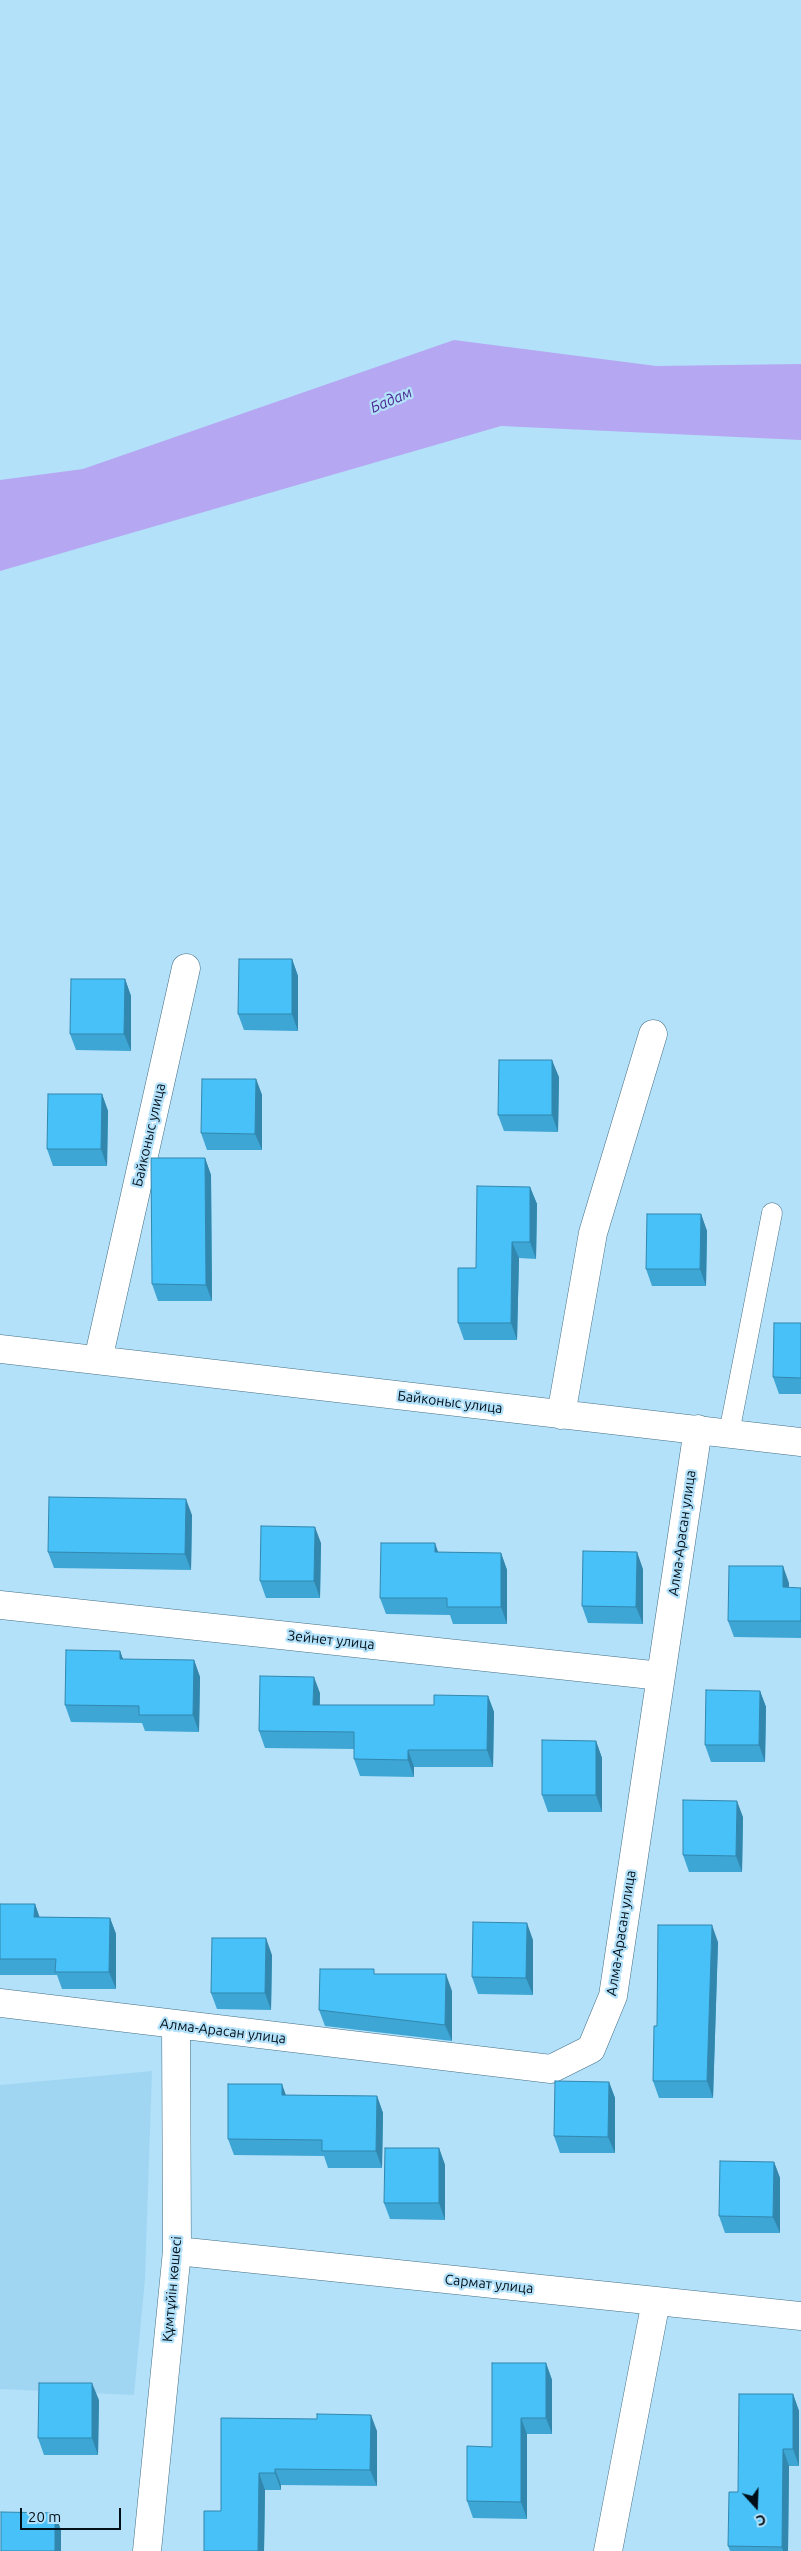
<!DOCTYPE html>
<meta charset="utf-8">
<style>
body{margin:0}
#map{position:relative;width:801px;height:2551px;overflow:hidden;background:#b3e1fa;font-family:Ubuntu,sans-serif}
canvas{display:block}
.north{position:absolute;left:731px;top:2481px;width:50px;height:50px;-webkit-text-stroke:4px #b3e1fa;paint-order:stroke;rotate:160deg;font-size:14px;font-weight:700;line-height:20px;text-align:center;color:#010f18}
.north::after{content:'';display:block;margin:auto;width:18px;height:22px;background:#010f18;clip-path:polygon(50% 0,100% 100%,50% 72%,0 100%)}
.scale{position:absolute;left:20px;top:2508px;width:101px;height:22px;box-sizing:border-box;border:2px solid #010f18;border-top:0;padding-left:6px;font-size:15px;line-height:18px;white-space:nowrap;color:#010f18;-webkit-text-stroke:4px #b3e1fa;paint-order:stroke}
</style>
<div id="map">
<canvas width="801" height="2551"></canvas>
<div class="north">С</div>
<div class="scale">20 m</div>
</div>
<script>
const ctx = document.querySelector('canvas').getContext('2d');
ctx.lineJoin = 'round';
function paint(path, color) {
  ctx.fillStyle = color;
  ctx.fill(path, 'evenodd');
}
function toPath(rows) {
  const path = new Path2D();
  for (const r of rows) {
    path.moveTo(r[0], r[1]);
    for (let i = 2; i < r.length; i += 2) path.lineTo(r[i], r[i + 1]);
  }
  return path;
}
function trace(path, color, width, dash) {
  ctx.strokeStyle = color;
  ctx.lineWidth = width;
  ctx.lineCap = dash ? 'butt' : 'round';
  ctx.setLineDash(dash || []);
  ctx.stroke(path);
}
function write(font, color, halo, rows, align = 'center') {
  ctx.font = font + ' Ubuntu,sans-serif';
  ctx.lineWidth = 4.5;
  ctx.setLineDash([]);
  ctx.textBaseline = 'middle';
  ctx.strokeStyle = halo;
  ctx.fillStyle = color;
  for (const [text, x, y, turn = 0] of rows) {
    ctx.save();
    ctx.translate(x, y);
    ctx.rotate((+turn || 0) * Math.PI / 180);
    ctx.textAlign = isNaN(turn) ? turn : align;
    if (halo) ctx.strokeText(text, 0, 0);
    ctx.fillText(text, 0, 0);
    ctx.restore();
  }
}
paint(toPath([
 [152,2071,145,2279,134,2395,0,2389,0,2085]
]), '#a1d6f3');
paint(toPath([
 [454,340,656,366,801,364,801,440,501,426,0,571,0,480,83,469]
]), '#b5a7f1');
const service = toPath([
 [729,1433,772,1213]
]);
const minor = toPath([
 [0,1349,801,1442],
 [98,1360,186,968],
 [561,1415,593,1233,653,1034],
 [0,1605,661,1676],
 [0,2003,551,2069,591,2049,613,1996,698,1429],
 [177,2251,801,2316],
 [147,2551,177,2251,176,2025],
 [608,2551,656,2301]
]);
trace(service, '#456f85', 21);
trace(minor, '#456f85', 29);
trace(service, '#fff', 20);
trace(minor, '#fff', 28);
paint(toPath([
 [292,959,298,976,298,1031,244,1030,238,1014],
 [125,979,131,996,131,1051,76,1050,70,1034],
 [559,1077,558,1132,504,1131,498,1115],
 [256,1079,262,1095,262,1150,207,1150,201,1133],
 [102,1094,108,1111,107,1166,53,1166,47,1149],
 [205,1158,211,1175,212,1301,158,1301,152,1284],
 [530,1187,537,1204,536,1259,519,1258,517,1340,464,1340,458,1323],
 [701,1214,707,1231,706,1286,652,1286,646,1269],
 [801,1323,801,1394,779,1394,773,1377],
 [192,1515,191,1570,54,1568,48,1552],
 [321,1543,320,1598,266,1598,260,1581],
 [438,1552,501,1553,507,1570,507,1624,453,1624,450,1615,386,1614,380,1598],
 [643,1569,643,1624,588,1623,582,1606],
 [789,1583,789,1588,801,1588,801,1638,734,1637,728,1621],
 [120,1651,123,1660,194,1660,200,1677,199,1732,145,1731,142,1723,71,1722,65,1705],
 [760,1691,766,1707,765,1762,711,1762,705,1745],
 [320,1693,320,1705,434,1705,488,1696,494,1712,493,1767,414,1767,414,1777,360,1776,354,1759,354,1749,265,1748,259,1731],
 [596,1741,602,1758,602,1812,548,1812,542,1795],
 [743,1817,742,1872,689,1872,683,1855],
 [0,1904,35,1904,39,1917,110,1918,116,1934,116,1989,62,1989,57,1975,0,1975],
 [533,1940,533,1995,478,1994,472,1977],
 [718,1942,713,2098,659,2098,653,2081,657,2026],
 [272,1955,271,2010,217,2009,211,1993],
 [375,1974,452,1991,452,2041,325,2026,319,2010],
 [609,2082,615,2098,615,2153,560,2153,554,2136],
 [286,2095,377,2096,383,2113,382,2168,328,2168,324,2156,234,2155,228,2139],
 [439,2148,445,2165,445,2220,390,2219,384,2203],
 [774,2162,780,2178,780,2233,725,2233,719,2216],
 [546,2363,552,2380,552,2434,527,2434,527,2519,473,2518,467,2501,492,2447],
 [793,2394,799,2411,799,2466,789,2466,788,2551,730,2551,728,2546,738,2492],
 [99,2400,98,2455,44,2455,38,2438],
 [221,2418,317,2419,377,2431,377,2486,281,2485,281,2490,265,2490,264,2551,204,2551,221,2511]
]), '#3da6d5');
paint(toPath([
 [292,959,298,976,298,1031,292,1014],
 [125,979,131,996,131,1051,124,1034],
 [552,1060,559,1077,558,1132,552,1115],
 [256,1079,262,1095,262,1150,255,1134],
 [102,1094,108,1111,107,1166,101,1149],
 [205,1158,211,1175,212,1301,206,1285],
 [530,1187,537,1204,536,1259,530,1242],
 [701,1214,707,1231,706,1286,700,1269],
 [512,1242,519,1258,517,1340,511,1323],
 [186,1499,192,1515,191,1570,185,1554],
 [315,1527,321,1543,320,1598,314,1581],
 [435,1543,441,1560,435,1552],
 [637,1552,643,1569,643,1624,636,1607],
 [501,1553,507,1570,507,1624,501,1607],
 [783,1566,789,1583,789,1604,783,1587],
 [120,1651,126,1667,120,1659],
 [194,1660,200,1677,199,1732,193,1715],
 [314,1677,320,1693,319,1721,313,1705],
 [760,1691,766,1707,765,1762,759,1745],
 [488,1696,494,1712,493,1767,487,1750],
 [596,1741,602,1758,602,1812,596,1795],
 [408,1750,414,1767,414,1777,408,1760],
 [737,1801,743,1817,742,1872,736,1856],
 [35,1904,41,1921,34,1917],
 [110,1918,116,1934,116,1989,109,1972],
 [527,1923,533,1940,533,1995,526,1978],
 [712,1925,718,1942,713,2098,707,2081],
 [266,1938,272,1955,271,2010,265,1993],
 [446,1974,452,1991,452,2041,445,2025],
 [609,2082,615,2098,615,2153,608,2137],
 [282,2084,288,2101,282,2095],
 [377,2096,383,2113,382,2168,376,2151],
 [439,2148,445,2165,445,2220,439,2203],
 [774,2162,780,2178,780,2233,773,2217],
 [546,2363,552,2380,552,2434,546,2418],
 [92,2383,99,2400,98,2455,92,2438],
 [793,2394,799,2411,799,2466,793,2449],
 [371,2415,377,2431,377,2486,370,2470],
 [521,2418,527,2434,527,2519,521,2502],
 [783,2449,789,2466,788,2551,783,2551,782,2547],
 [275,2469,281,2485,281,2490,275,2473],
 [259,2473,265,2490,264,2551,258,2551],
 [55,2513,61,2530,61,2551,55,2551]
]), '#3287ae');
const building = toPath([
 [239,959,292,959,292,1014,238,1014,239,959],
 [71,979,125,979,124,1034,70,1034,71,979],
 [499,1060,552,1060,552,1115,498,1115,499,1060],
 [202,1079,256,1079,255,1134,201,1133,202,1079],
 [48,1094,102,1094,101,1149,47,1149,48,1094],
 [151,1158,205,1158,206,1285,152,1284,151,1158],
 [477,1186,530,1187,530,1242,512,1242,511,1323,458,1323,458,1268,476,1268,477,1186],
 [647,1214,701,1214,700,1269,646,1269,647,1214],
 [774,1323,801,1323,801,1378,773,1377,774,1323],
 [49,1497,186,1499,185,1554,48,1552,49,1497],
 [261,1526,315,1527,314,1581,260,1581,261,1526],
 [381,1543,435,1543,435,1552,501,1553,501,1607,447,1607,447,1598,380,1598,381,1543],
 [583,1551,637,1552,636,1607,582,1606,583,1551],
 [729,1566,783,1566,783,1587,801,1588,801,1621,728,1621,729,1566],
 [66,1650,120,1651,120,1659,194,1660,193,1715,139,1715,139,1706,65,1705,66,1650],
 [260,1676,314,1677,313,1705,434,1705,434,1695,488,1696,487,1750,408,1750,408,1760,354,1759,354,1732,259,1731,260,1676],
 [706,1690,760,1691,759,1745,705,1745,706,1690],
 [542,1740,596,1741,596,1795,542,1795,542,1740],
 [683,1800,737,1801,736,1856,683,1855,683,1800],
 [0,1904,35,1904,34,1917,110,1918,109,1972,55,1972,56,1959,0,1959,0,1904],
 [473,1922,527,1923,526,1978,472,1977,473,1922],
 [658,1925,712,1925,707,2081,653,2081,654,2026,657,2026,658,1925],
 [212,1938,266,1938,265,1993,211,1993,212,1938],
 [320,1969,374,1969,374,1974,446,1974,445,2025,319,2010,320,1969],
 [555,2081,609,2082,608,2137,554,2136,555,2081],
 [228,2084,282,2084,282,2095,377,2096,376,2151,322,2151,322,2140,228,2139,228,2084],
 [385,2148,439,2148,439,2203,384,2203,385,2148],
 [720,2161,774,2162,773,2217,719,2216,720,2161],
 [492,2363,546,2363,546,2418,521,2418,521,2502,467,2501,467,2446,492,2447,492,2363],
 [39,2383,92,2383,92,2438,38,2438,39,2383],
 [739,2394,793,2394,793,2449,783,2449,782,2547,728,2546,729,2492,738,2492,739,2394],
 [317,2414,371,2415,370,2470,275,2469,275,2473,259,2473,258,2551,204,2551,204,2511,221,2511,221,2418,317,2419,317,2414],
 [1,2512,55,2513,55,2551,1,2551,1,2512]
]);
paint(building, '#47c1f8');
trace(building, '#3287ae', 1);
write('14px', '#010f18', '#b3e1fa', [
 ["Байконыс улица",149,1135,-77],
 ["Байконыс улица",450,1402,7],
 ["Алма-Арасан улица",682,1533,-82],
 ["Зейнет улица",331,1640,6],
 ["Алма-Арасан улица",621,1933,-81],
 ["Алма-Арасан улица",223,2031,7],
 ["Сармат улица",489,2284,6],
 ["Құмтұйiн көшесі",172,2289,-85]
]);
write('italic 15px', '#4b2891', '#b3e1fa', [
 ["Бадам",391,400,-23]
]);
</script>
